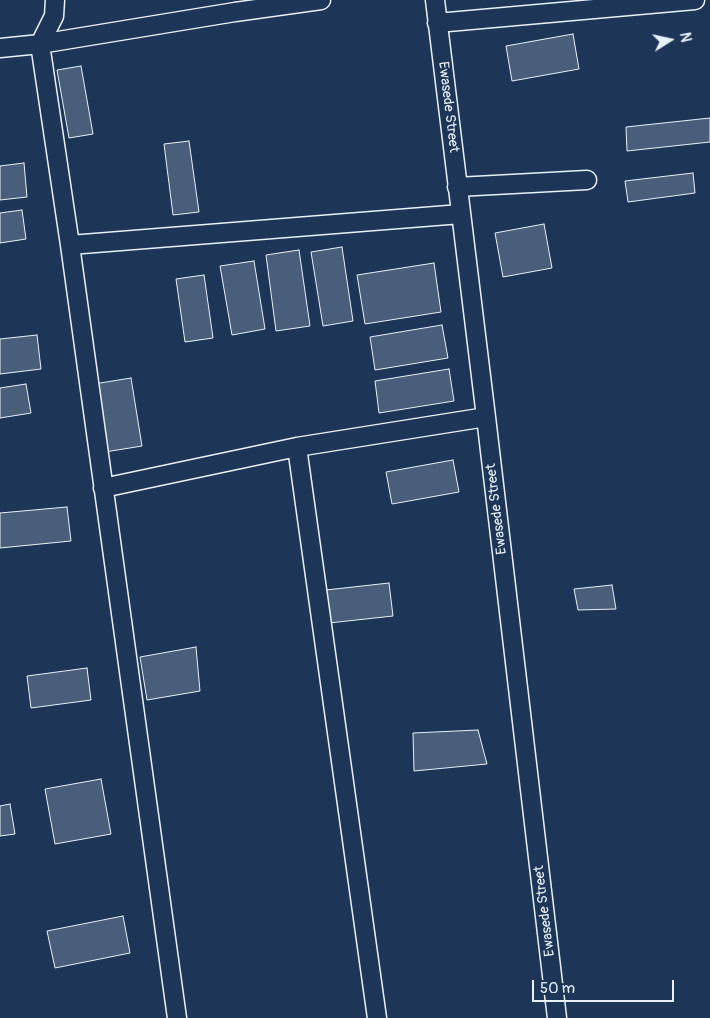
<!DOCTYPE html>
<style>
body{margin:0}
#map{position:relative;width:710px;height:1018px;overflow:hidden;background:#1d3557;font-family:Pangolin,sans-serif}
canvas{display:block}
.north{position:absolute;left:645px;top:15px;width:50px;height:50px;-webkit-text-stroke:4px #1d3557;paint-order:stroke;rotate:80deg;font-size:14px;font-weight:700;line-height:20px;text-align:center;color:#e8f1f8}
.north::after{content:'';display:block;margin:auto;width:18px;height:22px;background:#e8f1f8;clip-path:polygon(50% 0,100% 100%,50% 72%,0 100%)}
.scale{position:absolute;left:532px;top:980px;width:142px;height:22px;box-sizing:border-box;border:2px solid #e8f1f8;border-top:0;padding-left:6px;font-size:15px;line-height:18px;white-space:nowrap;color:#e8f1f8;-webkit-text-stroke:4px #1d3557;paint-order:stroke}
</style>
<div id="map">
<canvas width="710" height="1018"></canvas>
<div class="north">N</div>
<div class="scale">50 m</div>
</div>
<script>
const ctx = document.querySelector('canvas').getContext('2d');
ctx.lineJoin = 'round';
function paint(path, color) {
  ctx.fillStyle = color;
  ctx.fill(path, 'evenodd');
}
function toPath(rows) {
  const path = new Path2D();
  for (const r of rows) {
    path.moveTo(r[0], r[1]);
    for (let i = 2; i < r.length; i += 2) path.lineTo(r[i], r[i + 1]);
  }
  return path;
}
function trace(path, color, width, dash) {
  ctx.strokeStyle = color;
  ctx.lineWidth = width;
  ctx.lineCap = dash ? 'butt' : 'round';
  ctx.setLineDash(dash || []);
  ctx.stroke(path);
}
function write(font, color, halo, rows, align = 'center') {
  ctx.font = font + ' Pangolin,sans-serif';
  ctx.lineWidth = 4;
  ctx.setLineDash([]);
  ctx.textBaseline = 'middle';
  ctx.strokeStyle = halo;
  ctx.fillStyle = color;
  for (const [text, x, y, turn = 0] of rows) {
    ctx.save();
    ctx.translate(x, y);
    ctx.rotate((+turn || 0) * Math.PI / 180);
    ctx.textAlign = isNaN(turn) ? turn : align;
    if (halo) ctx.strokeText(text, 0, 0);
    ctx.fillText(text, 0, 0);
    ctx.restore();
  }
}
const building = toPath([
 [573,34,579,69,512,81,506,46,573,34],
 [81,66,93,134,69,138,57,70,81,66],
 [710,118,710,142,627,151,626,127,710,118],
 [189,141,199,212,173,215,164,144,189,141],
 [24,163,27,197,0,200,0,166,24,163],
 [693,173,695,193,628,202,625,181,693,173],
 [22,210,26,239,0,243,0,213,22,210],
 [544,224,552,268,503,277,495,233,544,224],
 [342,247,353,321,323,326,311,252,342,247],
 [299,250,310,326,276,331,266,255,299,250],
 [254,261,265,329,232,335,220,266,254,261],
 [434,263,441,312,365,324,357,275,434,263],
 [204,275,213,338,185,342,176,279,204,275],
 [442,325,448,358,375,370,370,337,442,325],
 [37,335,41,369,0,374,0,339,37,335],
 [449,369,454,401,379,413,375,381,449,369],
 [131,378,142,446,105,452,94,384,131,378],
 [26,384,31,413,0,418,0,388,26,384],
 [453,460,459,492,392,504,386,472,453,460],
 [67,507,71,541,0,548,0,513,67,507],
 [389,583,393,616,329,623,326,590,389,583],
 [612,585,616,609,578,610,574,589,612,585],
 [196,647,200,691,147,700,140,657,196,647],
 [87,668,91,700,31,708,27,676,87,668],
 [478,730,487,764,414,771,413,733,478,730],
 [101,779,111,834,55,844,45,789,101,779],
 [10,804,15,834,0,836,0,806,10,804],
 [123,916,130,953,55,968,47,931,123,916]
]);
paint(building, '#495e7a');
trace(building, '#e8f1f8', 1);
const minor = toPath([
 [55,0,54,16,40,44,70,245,177,1018],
 [435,0,486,417,557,1018],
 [437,23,695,0],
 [0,48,40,44,235,12,321,0],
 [457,187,587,180],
 [70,245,461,214],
 [297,447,377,1018],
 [103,488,297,447,486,417]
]);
trace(minor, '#e8f1f8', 21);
trace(minor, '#1d3557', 18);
write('14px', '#e8f1f8', '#1d3557', [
 ["Ewasede Street",448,107,83],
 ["Ewasede Street",497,509,-97],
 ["Ewasede Street",545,911,-97]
]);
</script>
